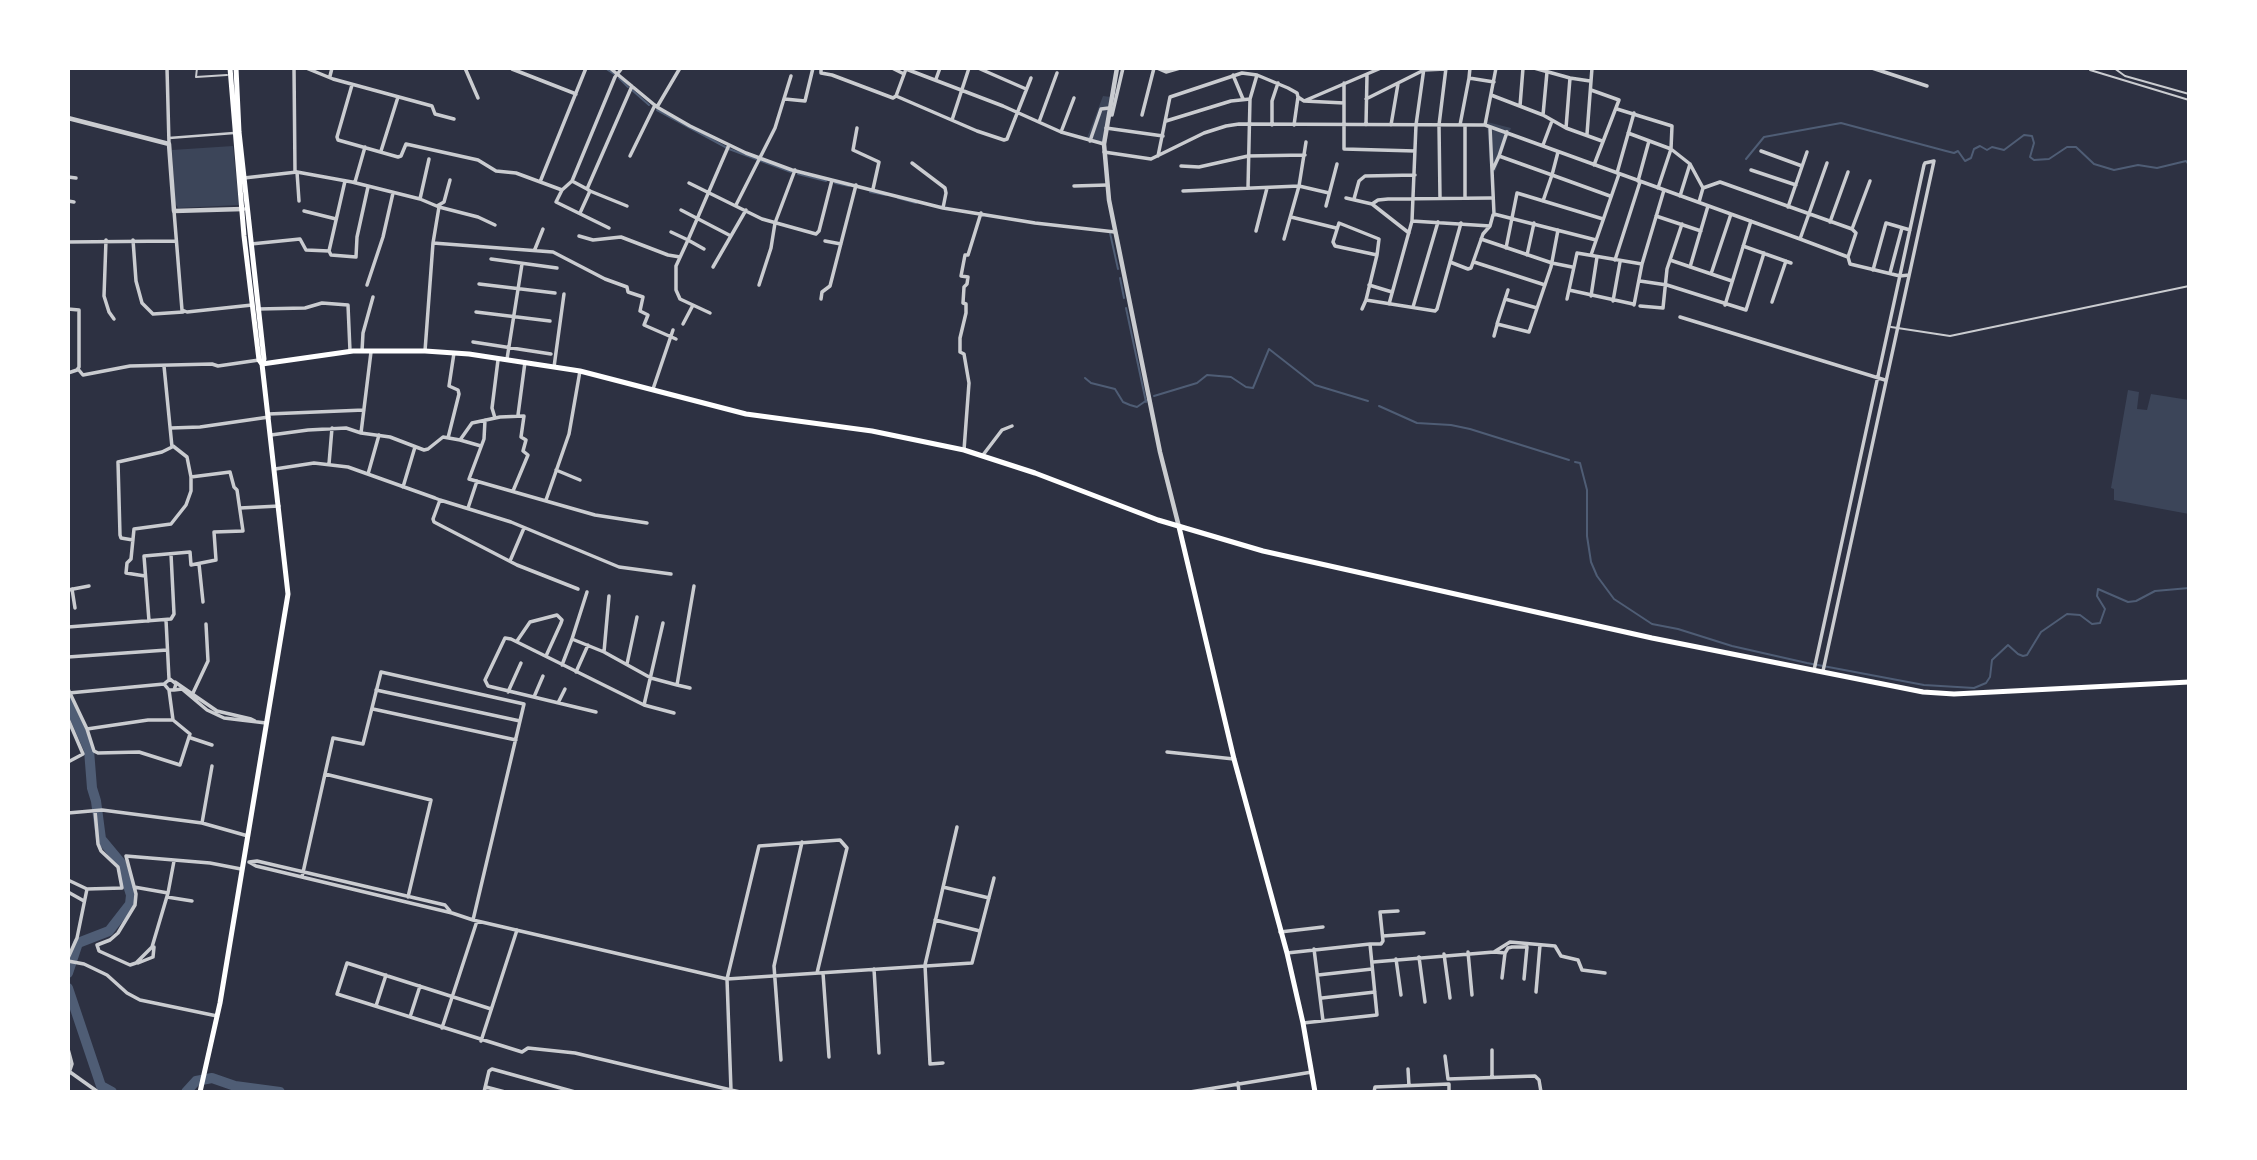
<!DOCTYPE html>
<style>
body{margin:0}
#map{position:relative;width:2257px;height:1160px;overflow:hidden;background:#2d3142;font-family:Overpass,sans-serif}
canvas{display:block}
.frame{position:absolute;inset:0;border:70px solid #fff;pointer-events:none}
</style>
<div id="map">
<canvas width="2257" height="1160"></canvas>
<div class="frame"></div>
</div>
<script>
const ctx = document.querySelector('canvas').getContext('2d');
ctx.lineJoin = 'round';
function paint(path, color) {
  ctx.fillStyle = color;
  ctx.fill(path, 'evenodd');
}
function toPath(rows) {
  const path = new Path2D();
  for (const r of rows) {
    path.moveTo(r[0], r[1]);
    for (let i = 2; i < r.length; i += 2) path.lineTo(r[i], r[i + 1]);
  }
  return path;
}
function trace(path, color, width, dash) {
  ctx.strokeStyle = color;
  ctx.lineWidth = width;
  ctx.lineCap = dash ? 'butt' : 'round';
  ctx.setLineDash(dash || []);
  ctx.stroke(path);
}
paint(toPath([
 [1103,96,1111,97,1105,143,1087,138],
 [1487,122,1511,128,1495,172,1490,168],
 [233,146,239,205,178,208,175,203,172,150],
 [2128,390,2139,392,2137,409,2147,410,2151,394,2189,400,2189,514,2114,500,2114,489,2111,488]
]), '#3c4559');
trace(toPath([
 [605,68,614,74],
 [619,78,628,87],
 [632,90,649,105],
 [657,110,729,149,791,172],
 [1746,159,1764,137,1841,123,1946,151,1954,153,1958,151,1965,161,1971,158,1974,149,1980,146,1987,150,1992,147,2004,150,2024,135,2032,136,2034,143,2030,157,2034,160,2049,159,2067,147,2076,147,2094,164,2114,170,2138,165,2157,168,2186,161,2189,165],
 [798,174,826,181],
 [835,183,849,186],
 [870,192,886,195],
 [898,198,916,203],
 [1110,233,1118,269],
 [1120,278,1124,298],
 [1126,308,1146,402],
 [1085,378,1091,383,1115,389,1123,402,1130,405,1137,407,1147,400],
 [1154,396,1197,383,1207,375,1231,377,1246,387,1253,388,1269,349,1315,385,1368,401],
 [1379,406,1417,423,1451,425,1470,429,1569,460],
 [1575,462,1580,463,1587,490,1587,536,1591,562,1597,576,1614,599,1652,624,1678,629,1732,646,1807,663,1924,685,1974,688,1986,683,1990,677,1992,660,2008,645,2018,654,2023,656,2027,655,2041,632,2067,614,2080,615,2092,624,2100,623,2105,609,2097,596,2098,589,2128,602,2136,601,2155,591,2189,588]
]), '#4f5d75', 2);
trace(toPath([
 [68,702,89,750,92,788,96,801,101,839,121,863,131,895,130,904,109,931,78,943,68,973],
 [68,988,101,1086,112,1092],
 [186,1092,196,1081,212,1078,235,1086,280,1092]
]), '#4f5d75', 10);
trace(toPath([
 [197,68,196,77,227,75],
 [2090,68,2090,70,2189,100],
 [2114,68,2125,76,2189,94],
 [1891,327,1950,336,2189,286]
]), '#caccd0', 2);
trace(toPath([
 [169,138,234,133]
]), '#caccd0', 2.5);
trace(toPath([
 [167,68,169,144],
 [294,68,295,172],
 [306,68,333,79,432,106,435,114,454,119],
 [465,68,478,98],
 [610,68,657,107,690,126,746,153,792,170,943,208,1035,223,1115,232],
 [821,68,821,73,832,75,893,98,896,96,977,131,1004,140,1007,139,1031,78],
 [892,68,904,74],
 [978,68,1026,89],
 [1157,68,1166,72,1180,68],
 [1534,68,1570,78,1590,81],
 [1872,68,1927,86],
 [512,69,576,94],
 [906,69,1003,106,1061,132,1104,144],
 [1233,75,1243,99],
 [1257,75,1288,88,1297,93,1298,97],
 [330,76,332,68],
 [1469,78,1470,68],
 [936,79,940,68],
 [1344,83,1344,149,1415,151],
 [352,85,337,137,338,140,398,157,401,156,406,144,478,160,496,171,516,173,562,190],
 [1591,90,1619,100,1594,165],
 [1491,95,1543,115,1566,128,1602,141],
 [896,96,906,69],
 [1298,97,1304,101,1381,68],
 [785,99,805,101,813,68],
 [1366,99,1424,70,1445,69],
 [1304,101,1344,103],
 [1520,106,1523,68],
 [657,107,680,68],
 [1617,109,1672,126,1671,149,1690,164,1703,188],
 [1112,115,1123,68],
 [1142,115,1154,68],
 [1543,115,1547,72],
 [952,120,969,68],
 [1166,121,1231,101,1250,99],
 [1039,122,1057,73],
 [1272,125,1272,101,1278,83],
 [1294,125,1298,97],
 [1366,125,1367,75],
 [1391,125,1398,84],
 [1460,125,1469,78,1494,82],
 [1465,125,1465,198],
 [1485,125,1496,68],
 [1490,127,1494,214,1596,240],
 [857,128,853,150,879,162,873,189],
 [1106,128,1163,136],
 [1566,128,1570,78],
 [1061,132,1074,98],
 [1628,133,1671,149,1658,188],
 [1587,134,1592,68],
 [1090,141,1101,109,1109,108],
 [1543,145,1552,121],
 [381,151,398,97],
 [1761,151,1802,166],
 [1104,152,1151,159,1204,133,1226,126,1239,124,1485,125,1800,239,1848,257,1850,264,1900,276,1909,275],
 [630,156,655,105],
 [1158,156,1170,97,1242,73,1257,75,1250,99,1248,188],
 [1499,156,1507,132],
 [912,163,945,188,946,193,943,208],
 [1181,166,1199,167,1248,156,1305,155],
 [1493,169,1499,156,1552,175,1558,152],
 [1751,170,1796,185],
 [297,172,299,201],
 [1617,173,1634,113],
 [68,177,76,178],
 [244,178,297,172,352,182,420,199,439,207,433,243,425,351],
 [572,181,587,189],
 [1638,181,1649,141],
 [355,182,365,147],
 [540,182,586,68],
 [689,183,762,219,816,234,819,231,832,180],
 [1074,186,1107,185],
 [1703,188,1720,182,1852,229,1856,233,1848,257],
 [590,191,627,206],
 [1183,191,1299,186,1329,193],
 [1680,196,1690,164],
 [1346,198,1372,204,1409,233],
 [1440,198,1439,125,1446,68],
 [420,199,429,159],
 [1354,199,1359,181,1365,176,1415,175],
 [68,201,74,202],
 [1543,201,1552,175,1610,196],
 [1699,202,1703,188],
 [1372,204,1378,200,1388,199,1491,198],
 [736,205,775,128,791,76],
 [437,206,444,202,450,180],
 [1326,206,1337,164],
 [439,207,478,217,495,225],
 [1788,207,1807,152],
 [681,210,731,236],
 [174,211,182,310,187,312,252,305],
 [304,211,336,219],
 [580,213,590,191,587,189,632,86],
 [1656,216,1701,231],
 [1291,217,1336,228],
 [1412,221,1490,226],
 [1830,222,1848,172],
 [609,228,556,202,562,190,572,181,615,77,622,68],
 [1852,229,1870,181],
 [1256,231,1267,188],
 [671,232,688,240,729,145],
 [579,236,593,240,621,237,668,255,680,257],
 [1284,239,1299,186,1306,142],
 [1481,239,1552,263,1572,267],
 [1800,239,1827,163],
 [106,240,104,296,109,312,114,319],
 [133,240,136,281,142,303,153,314,183,312],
 [825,241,841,244],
 [68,242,176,241],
 [433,243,553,252,605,279,627,287,628,292,643,297,640,311,648,315,644,325,676,339],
 [251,244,300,239,306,250,329,251,345,181],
 [1743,246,1791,263],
 [1506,248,1517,193,1603,219],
 [535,249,543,229],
 [704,249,688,240,676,266,676,290,680,299,710,313],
 [329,251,331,255,356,257,357,237,368,187],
 [1377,255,1379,239,1339,223,1333,242,1335,246,1377,255,1366,300,1435,311,1437,309,1461,223],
 [1527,255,1534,223],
 [1591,255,1619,174],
 [491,259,557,268],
 [1615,260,1640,182],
 [1670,260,1732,281],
 [1450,262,1468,269,1471,268,1483,234,1490,226,1493,215],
 [1474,262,1545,285],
 [713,267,746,210],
 [1690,267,1708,206],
 [1873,270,1886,223,1910,230],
 [1890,273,1902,228],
 [1711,274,1731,214],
 [1640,281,1667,285,1746,310,1764,253],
 [479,284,555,293],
 [367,285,383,237,393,193],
 [759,285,771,248,775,223,795,170],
 [1369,285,1392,292],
 [1508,290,1497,324,1529,332,1551,267,1558,230],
 [1569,290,1633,304],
 [1591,296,1597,257],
 [821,299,822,292,830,286,856,185],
 [1505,299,1537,308],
 [1567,299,1577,253,1642,264],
 [1613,301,1620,262],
 [1772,302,1786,261],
 [1389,304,1412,221,1416,125,1424,68],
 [1634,305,1642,264,1664,190],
 [1725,305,1751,221],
 [1640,306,1663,308,1667,269,1682,224],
 [1413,307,1438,222],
 [68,309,79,310,79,367,77,370,68,373],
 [258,309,305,308,322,303,348,305,350,351],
 [1362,309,1366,300],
 [476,312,550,321],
 [1680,317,1885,380],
 [683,324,693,305],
 [1494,336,1497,325],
 [473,342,551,354],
 [362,351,363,333,373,297],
 [507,359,522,264],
 [554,367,564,294],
 [78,369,83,375,130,366,212,364,218,366,259,360],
 [653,389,673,330],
 [268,414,364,410],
 [518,415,525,362],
 [495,418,492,408,498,360],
 [485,420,484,439,469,479,595,515,647,523],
 [171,428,200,427,269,417],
 [361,433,371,352],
 [271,435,308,430,346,428,361,433,390,437,424,450,428,449,443,437,460,440,472,423,500,417,524,416,521,437,526,440,523,451,528,455,513,491],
 [448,438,459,394,458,390,449,386,454,353],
 [460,440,481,446],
 [173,446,187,457,191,477],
 [964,450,969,383,964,354,960,352,960,338,966,313,966,304,963,303,964,287,967,284,968,277,961,276,965,255,968,255,981,213],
 [983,455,1002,430,1012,426],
 [329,464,332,428],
 [275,469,314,463,348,467,435,498,440,500,433,519,434,522,517,565,578,589],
 [556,470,580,480],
 [368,474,379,435],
 [403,487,415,447],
 [440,500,511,522,619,567,671,574],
 [546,500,569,434,580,371],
 [240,508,279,506],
 [468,508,477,481],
 [133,540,121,538,120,535,118,462,162,452,172,447,164,366],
 [510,561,524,528],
 [199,564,203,602],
 [145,576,126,573,127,563,131,559,134,529,171,524,186,505,191,491,191,477,230,472,234,487,237,490,243,531,214,532,216,560,191,565,190,552,144,556,149,621],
 [72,589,75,608],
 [68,590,89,586],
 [166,620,169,679],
 [68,627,171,619,174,614,171,554],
 [572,639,587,592],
 [517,641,530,622,557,615,562,620,561,623,546,656],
 [604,652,609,596],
 [68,657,167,650],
 [627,664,637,617],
 [562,665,572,639,604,652,651,678,677,685,694,586],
 [1814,670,1924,165,1925,163,1934,161],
 [1823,671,1934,161],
 [576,672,588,645],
 [175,682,217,711,251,719,255,721],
 [677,685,690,688],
 [68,689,87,729,94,751,98,753,139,752,180,765,190,734,173,720,169,690],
 [174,690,182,689,207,710,224,718,266,723],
 [376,690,520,721],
 [508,692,521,663],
 [69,693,164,684,170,679,176,684,174,690,169,690,164,684],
 [192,695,208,661,206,624],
 [534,697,543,676],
 [558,703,565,689],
 [644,705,674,713],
 [373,709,516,740],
 [596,712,488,686,485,680,505,638,511,639,644,705,663,623],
 [68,719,83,754,68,762],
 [87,729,148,720,173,720],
 [191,738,212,745],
 [1167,752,1234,759],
 [325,774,431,800,408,897],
 [68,813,102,810,202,823,248,836],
 [202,823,212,766],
 [174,861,168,893,152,947,136,963,130,965,99,951,97,945,110,940,118,933,135,905,136,894,126,856,210,863,241,869],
 [249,862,256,866,452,913,473,920,727,979,972,963,994,878],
 [249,862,257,861,445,905,450,911],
 [302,877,333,738,363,744,381,672,524,704,473,920],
 [68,880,87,889],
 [134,887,168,893],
 [943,887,989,898],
 [68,892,84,901],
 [167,897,192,901],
 [935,920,980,931],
 [1280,932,1323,927],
 [1383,936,1424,933],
 [1370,944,1381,944,1383,941,1380,912,1398,911],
 [1314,949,1323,1021],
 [1468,952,1472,995],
 [1494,952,1505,953,1502,978],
 [1287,953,1370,944,1377,1015,1303,1023],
 [1505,953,1508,948,1512,947,1527,947,1524,979],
 [1444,954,1450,998],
 [1419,957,1425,1002],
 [68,958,77,938,87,889,122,888,118,867,101,851,98,844,95,811],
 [1396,959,1401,995],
 [68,961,84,964,107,975,127,993,140,1000,217,1016],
 [1373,962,1494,952,1510,942,1555,946,1561,956,1578,960,1582,970,1605,973],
 [138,963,153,957,154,947],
 [874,969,879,1053],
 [823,973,829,1057],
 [1318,975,1372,969],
 [1536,992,1540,945],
 [1322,998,1375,992],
 [376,1006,386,975],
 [491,1009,347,963,337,994,522,1052,528,1048,575,1053,731,1090,727,979,759,846,840,840,847,848,817,973],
 [410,1017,420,986],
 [442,1028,477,921],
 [481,1041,517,930],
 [68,1049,72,1064,68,1076],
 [1445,1056,1448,1079,1535,1076,1539,1080,1541,1092],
 [781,1060,774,966,802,842],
 [943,1063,930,1064,925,965,957,827],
 [1408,1069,1409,1086],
 [70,1072,98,1092],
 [1492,1076,1492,1050],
 [1238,1083,1239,1092],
 [486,1087,505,1092],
 [731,1090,740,1092],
 [484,1092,489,1071,492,1069,575,1092],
 [1190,1092,1312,1072],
 [1374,1092,1375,1087,1449,1084,1449,1092]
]), '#caccd0', 3.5);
trace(toPath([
 [1117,68,1104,144,1109,200,1160,452,1179,527],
 [68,118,169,144,174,211,243,209]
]), '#caccd0', 4.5);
trace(toPath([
 [262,364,353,351,425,351,469,354,580,371,746,414,872,431,964,450,1035,473,1158,520,1263,551,1652,638,1923,692,1954,694,2189,682],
 [1179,527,1234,759,1287,953,1303,1023,1315,1092]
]), '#fff', 5);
trace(toPath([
 [230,68,244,236,259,360,262,364],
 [200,1092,220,1003,288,594,262,364,264,359,239,132,236,68]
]), '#fff', 5);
</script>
